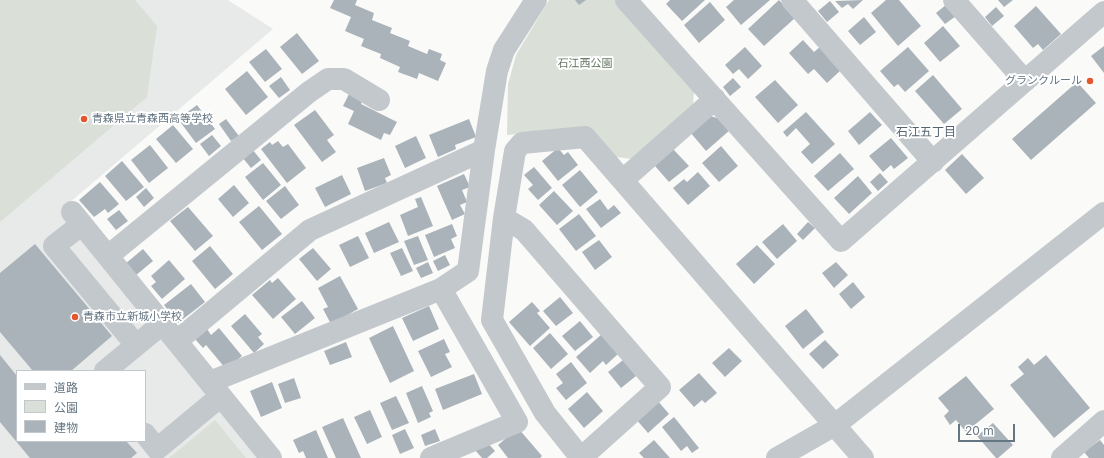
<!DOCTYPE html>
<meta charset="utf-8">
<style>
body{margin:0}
#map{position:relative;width:1104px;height:458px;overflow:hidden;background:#fafaf8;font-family:Inter,"Noto Sans JP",sans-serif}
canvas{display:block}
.legend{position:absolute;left:16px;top:370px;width:130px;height:72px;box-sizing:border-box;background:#fff;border:1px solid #c1c8cd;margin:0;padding:5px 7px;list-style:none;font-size:12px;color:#657683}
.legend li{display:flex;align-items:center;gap:8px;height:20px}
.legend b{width:20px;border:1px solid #c1c8cd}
.scale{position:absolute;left:958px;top:424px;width:57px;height:18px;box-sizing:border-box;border:2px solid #657683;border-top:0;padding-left:5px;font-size:12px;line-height:14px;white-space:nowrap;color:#657683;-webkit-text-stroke:3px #fff;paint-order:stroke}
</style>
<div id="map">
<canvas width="1104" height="458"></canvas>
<ul class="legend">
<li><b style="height:5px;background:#c3c8cc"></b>道路</li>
<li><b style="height:11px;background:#dadfd7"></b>公園</li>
<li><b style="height:11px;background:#aab3b9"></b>建物</li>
</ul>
<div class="scale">20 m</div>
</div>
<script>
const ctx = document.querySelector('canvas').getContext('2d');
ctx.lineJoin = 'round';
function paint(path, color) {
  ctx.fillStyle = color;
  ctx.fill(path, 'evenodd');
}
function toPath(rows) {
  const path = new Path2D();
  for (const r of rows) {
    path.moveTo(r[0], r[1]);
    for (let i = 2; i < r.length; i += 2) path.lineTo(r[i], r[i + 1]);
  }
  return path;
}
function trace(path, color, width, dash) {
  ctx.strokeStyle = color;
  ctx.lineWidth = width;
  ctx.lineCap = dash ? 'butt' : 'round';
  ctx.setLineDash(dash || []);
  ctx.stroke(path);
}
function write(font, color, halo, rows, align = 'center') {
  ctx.font = font + ' Inter,"Noto Sans JP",sans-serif';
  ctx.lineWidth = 4;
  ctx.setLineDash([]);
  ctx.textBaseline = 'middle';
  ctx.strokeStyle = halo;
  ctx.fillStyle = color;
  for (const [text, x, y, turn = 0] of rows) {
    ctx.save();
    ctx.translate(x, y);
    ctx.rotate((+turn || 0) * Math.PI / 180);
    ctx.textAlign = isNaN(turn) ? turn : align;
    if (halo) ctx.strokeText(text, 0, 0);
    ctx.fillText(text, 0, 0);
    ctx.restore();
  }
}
paint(toPath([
 [0,0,228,0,273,29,62,209,266,458,0,458],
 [17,371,145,371,145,441,17,441]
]), '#e8e9e9');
paint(toPath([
 [0,0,135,0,157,26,147,97,0,222],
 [549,0,616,0,694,91,693,106,632,159,616,157,589,127,507,135,508,84,516,55],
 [215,420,246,458,169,458]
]), '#dadfd7');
paint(toPath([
 [334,0,357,0,355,5,374,13,372,20,392,28,390,33,410,41,408,46,427,54,429,49,442,54,440,60,446,63,438,81,419,73,417,79,398,72,400,67,380,58,381,54,361,46,364,39,345,31,351,17,330,8],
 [575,0,586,0,579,5],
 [670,0,705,0,682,21,666,4],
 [734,0,770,0,741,25,726,7],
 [779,0,795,18,764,46,748,29],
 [863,0,853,9,848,4,842,8,835,1],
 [886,0,899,0,921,26,898,46,871,13],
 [998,0,1013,0,1004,7],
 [830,1,839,12,827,22,818,11],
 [710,2,725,20,699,43,684,25],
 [947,4,956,16,945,24,936,13],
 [1036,6,1061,34,1043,50,1038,44,1033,48,1014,26],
 [996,7,1004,16,992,26,985,17],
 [864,17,876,32,860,45,848,31],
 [943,26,960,46,940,62,924,43],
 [297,33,319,61,302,74,280,47],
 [803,40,814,52,820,47,841,70,827,83,814,69,808,74,789,53],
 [1104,46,1104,73,1091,56],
 [745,47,762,66,748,79,739,69,733,74,725,65],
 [908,47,929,71,905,92,898,84,894,87,880,71],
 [266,49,282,69,265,82,249,62],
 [247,71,268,97,246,115,225,89],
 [933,75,962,109,944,124,915,91],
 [281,77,290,90,279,98,269,86],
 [733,78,741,87,730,96,723,87],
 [775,80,798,105,778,123,755,97],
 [1077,82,1096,103,1031,160,1012,139],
 [351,90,364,96,361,104,397,122,390,135,384,133,381,140,348,124,354,111,343,106],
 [197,105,215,129,196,143,178,119],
 [315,110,334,135,327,140,336,152,322,162,294,125],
 [806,112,835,144,812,164,801,152,810,144,796,128,787,137,783,132],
 [870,112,882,125,859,145,848,131],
 [710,116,721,119,730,130,706,151,690,132],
 [226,119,239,136,231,141,219,124],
 [469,119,476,137,455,145,456,149,438,157,429,135],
 [173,125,193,149,176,163,156,139],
 [212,135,221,146,209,156,200,144],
 [416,136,426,158,405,168,395,146],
 [891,138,908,158,894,169,891,165,883,172,869,156],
 [278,141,283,147,288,144,306,168,287,183,261,149,270,142,272,145],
 [150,145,168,168,149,183,131,160],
 [721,146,738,166,719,182,702,163],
 [558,148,564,155,568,152,578,165,558,181,542,161],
 [252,149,261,160,251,168,242,157],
 [673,149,689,166,669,182,655,166],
 [840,153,854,169,828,191,814,176],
 [962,154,984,178,966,194,945,170],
 [384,158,391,175,385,178,387,183,365,191,357,168],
 [122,161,144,187,126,201,105,176],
 [263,163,281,185,263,200,245,177],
 [534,167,552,188,538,200,528,189,533,185,524,175],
 [580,170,598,192,580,207,562,185],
 [698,172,710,186,688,205,673,188,684,179,687,182],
 [880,173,888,182,878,191,870,182],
 [464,174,470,187,462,190,467,202,460,205,465,214,452,220,437,186],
 [342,175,351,194,325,207,315,188],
 [858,176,872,193,849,214,834,198],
 [100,182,119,204,108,213,105,209,94,217,79,200],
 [234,185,249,203,233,217,218,199],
 [285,186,299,205,281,219,266,201],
 [146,188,154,198,144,207,136,197],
 [554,191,573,211,557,225,539,205],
 [421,197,433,226,408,236,400,215,418,207,415,199],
 [600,199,608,210,614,205,621,213,601,228,586,209],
 [259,206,282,234,262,250,239,222],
 [188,207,213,236,195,251,170,221],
 [119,210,128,221,116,230,107,219],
 [579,214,596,236,576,251,559,229],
 [389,222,399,242,374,253,365,233],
 [808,222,815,228,803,240,797,234],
 [452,224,457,236,451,239,455,248,434,257,425,235],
 [783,224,797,241,777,259,762,242],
 [358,236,369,258,350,267,339,245],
 [418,236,428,260,414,265,404,241],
 [599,240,612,257,595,270,582,252],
 [35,244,112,336,71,371,33,371,0,332,0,273],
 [757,245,775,264,754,284,736,264],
 [210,246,233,274,215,289,192,261],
 [313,248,331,269,317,281,299,259],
 [402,248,413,271,401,276,390,253],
 [143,249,153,261,135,276,125,264],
 [445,255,450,265,438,271,433,261],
 [169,260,185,279,162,299,151,286,156,282,151,276],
 [428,262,433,273,421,278,416,268],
 [836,262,848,275,834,288,822,273],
 [340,276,358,309,331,324,323,309,328,307,318,288],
 [278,278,296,299,273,319,252,295,270,280,272,283],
 [853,282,865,297,851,309,839,294],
 [191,284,205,302,178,323,164,305],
 [560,297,573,313,556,326,543,311],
 [302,301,315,318,295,334,281,317],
 [532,302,540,311,537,313,550,328,530,346,509,322],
 [429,306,439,329,413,341,402,318],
 [806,309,824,332,803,349,785,326],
 [245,314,262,334,258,337,264,344,254,353,231,326],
 [580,321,593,337,575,351,562,336],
 [393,326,414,371,390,383,369,338],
 [219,328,242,356,226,369,206,345,203,348,195,339,207,329,211,335],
 [550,333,568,354,551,369,533,348],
 [602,334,619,353,606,365,603,361,590,373,576,357],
 [444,339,450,352,445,354,452,367,431,377,418,351],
 [825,340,839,355,823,369,809,354],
 [346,342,352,357,330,365,324,351],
 [729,348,742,361,725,377,712,363],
 [0,355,17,376,17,441,126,441,137,453,131,458,30,458,0,422],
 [1046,355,1090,408,1054,438,1010,385,1024,374,1018,367,1028,358,1034,365],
 [623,360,636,376,621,388,608,372],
 [571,362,587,383,566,400,556,388,563,383,556,374],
 [699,373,717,393,705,403,702,400,694,407,679,390],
 [474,374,482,394,443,410,435,389],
 [966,376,994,409,966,432,956,420,950,425,944,416,949,411,938,398],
 [294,378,301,398,285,403,278,384],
 [272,382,282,408,261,417,250,391],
 [422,386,433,411,429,413,431,417,418,423,406,393],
 [587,392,603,411,584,428,568,409],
 [396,396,409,423,392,430,380,403],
 [657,400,669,414,648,433,635,418],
 [370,410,382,437,367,444,354,417],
 [674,417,699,448,692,453,687,446,681,451,662,427],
 [343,418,361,458,336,458,322,427],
 [993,423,1013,445,998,458,996,458,977,436],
 [518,428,542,456,540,458,508,458,498,445],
 [405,429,414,448,400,454,392,435],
 [435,429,440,441,425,446,421,435],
 [316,430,328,458,306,458,303,451,299,453,293,440],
 [654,440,670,458,644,458,639,453],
 [1100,440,1104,445,1104,458,1089,458,1084,452],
 [486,441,495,451,487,458,482,458,475,450]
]), '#aab3b9');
trace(toPath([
 [626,0,841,241,1104,12],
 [792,0,933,162],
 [954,0,1025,81],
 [623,180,715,99],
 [72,212,271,458],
 [504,218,524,230,660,387,581,458],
 [82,224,54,246,136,345],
 [108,256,309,92,328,79,344,79,379,100],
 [177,341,310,230,484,150],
 [105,371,162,324],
 [210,382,441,289,468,271,484,150,497,71,504,50,536,0],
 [145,434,157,449,221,396],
 [431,458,517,422,441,289],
 [581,458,545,413,492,320,504,218,515,151,522,143,585,137,863,458],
 [777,458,835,425,1104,213],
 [1062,458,1104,421]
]), '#c3c8cc', 22);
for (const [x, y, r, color] of [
 [1090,81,4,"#e4572e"],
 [84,119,4,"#e4572e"],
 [75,317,4,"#e4572e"]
]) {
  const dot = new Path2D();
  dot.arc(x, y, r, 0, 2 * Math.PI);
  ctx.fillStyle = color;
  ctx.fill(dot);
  trace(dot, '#fff', 1.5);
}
write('11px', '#687a64', '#fff', [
 ["石江西公園",585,64]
]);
write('11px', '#657683', '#fff', [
 ["グランクルール",1082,81,"right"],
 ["青森県立青森西高等学校",92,119],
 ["青森市立新城小学校",83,317]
], 'left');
write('12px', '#57646e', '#fff', [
 ["石江五丁目",926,132]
]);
</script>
